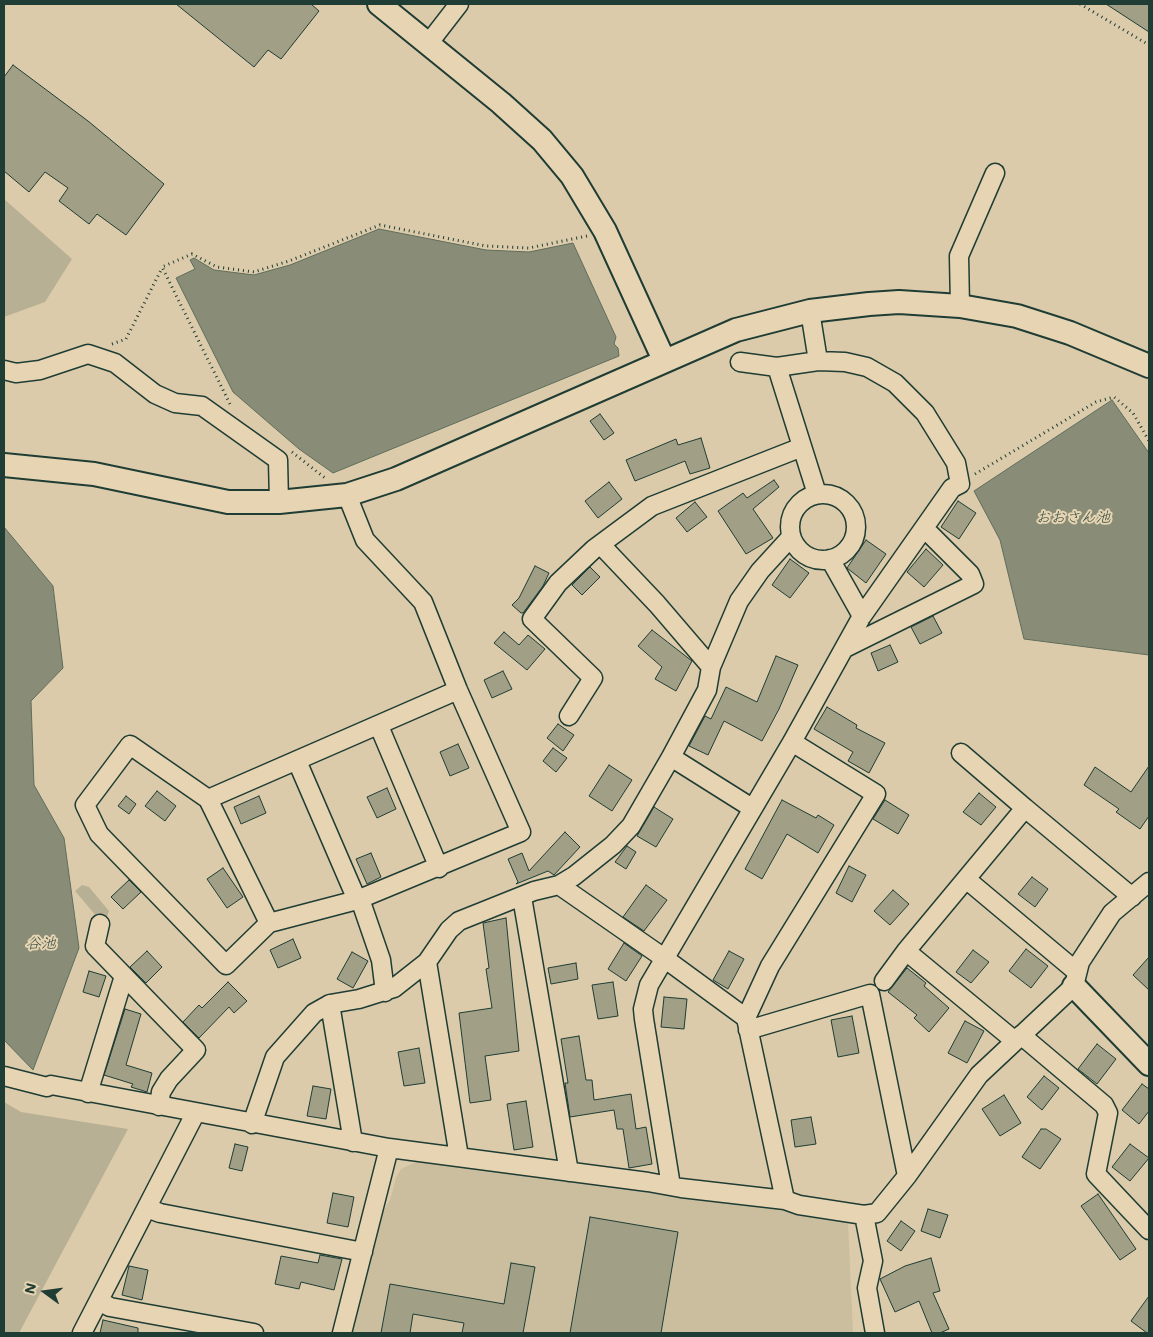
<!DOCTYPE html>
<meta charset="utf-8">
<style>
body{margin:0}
#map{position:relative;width:1153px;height:1337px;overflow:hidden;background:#dbcbaa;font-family:Mali,sans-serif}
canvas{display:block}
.frame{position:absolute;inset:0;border:5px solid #1f3d34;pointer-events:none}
.north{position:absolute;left:20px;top:1267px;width:50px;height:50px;-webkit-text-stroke:4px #e7d4b2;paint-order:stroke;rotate:284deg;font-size:14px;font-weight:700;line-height:20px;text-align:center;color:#1f3d34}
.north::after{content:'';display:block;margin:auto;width:18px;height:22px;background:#1f3d34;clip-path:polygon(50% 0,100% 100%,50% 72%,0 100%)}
</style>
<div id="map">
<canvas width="1153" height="1337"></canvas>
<div class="frame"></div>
<div class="north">N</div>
</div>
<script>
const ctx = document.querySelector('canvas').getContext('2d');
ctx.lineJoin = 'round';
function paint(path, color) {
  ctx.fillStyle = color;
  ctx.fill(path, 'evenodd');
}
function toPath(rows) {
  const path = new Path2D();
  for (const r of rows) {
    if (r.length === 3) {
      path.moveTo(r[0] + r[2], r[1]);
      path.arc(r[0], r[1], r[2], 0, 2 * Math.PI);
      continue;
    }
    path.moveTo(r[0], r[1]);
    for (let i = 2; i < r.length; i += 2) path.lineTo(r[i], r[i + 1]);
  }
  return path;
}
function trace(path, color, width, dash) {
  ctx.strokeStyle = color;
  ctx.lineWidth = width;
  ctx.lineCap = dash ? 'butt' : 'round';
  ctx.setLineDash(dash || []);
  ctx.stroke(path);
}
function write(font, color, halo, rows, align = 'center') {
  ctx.font = font + ' Mali,"Klee One",sans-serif';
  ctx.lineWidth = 4;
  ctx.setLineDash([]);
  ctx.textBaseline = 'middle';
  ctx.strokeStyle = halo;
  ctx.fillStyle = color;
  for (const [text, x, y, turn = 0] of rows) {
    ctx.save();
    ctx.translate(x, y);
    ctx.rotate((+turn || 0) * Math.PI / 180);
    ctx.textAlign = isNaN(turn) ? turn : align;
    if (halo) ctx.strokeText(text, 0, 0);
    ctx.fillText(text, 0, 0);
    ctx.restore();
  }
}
paint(toPath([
 [420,1160,648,1190,677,1197,783,1209,793,1214,848,1222,853,1333,351,1333,381,1215,390,1200,396,1178,401,1169]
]), '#cabe9f');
paint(toPath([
 [4,199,72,259,45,302,4,317],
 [82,885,89,887,109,911,104,925,75,891],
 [4,1102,21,1112,128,1129,19,1333,4,1333]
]), '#b8b094');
const water = toPath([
 [379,229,486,250,529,252,573,243,616,337,614,344,618,348,619,356,333,473,299,449,233,392,176,278,195,269,190,260,194,258,214,270,254,275,290,265,379,229],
 [1112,400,1149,453,1149,655,1024,639,1000,540,974,491,1112,400],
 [4,527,53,586,63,668,31,701,34,785,64,838,79,948,33,1070,4,1040,4,527]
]);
paint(water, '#898d77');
trace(water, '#5f6d5c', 1);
const building = toPath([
 [176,4,311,4,319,11,281,59,268,50,254,67,176,4],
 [1106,4,1149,4,1149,32,1106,4],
 [13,65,88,121,164,184,126,235,97,214,89,224,59,201,68,188,45,172,29,192,4,171,4,77,13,65],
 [600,414,614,433,604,440,590,421,600,414],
 [701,438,710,468,690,474,685,461,635,481,626,460,676,439,678,445,701,438],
 [774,480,779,487,753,509,773,538,746,554,718,511,743,493,747,498,774,480],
 [609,482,622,499,598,518,585,501,609,482],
 [958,501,976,513,959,539,941,527,958,501],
 [695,502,707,517,687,532,676,518,695,502],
 [866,540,886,554,866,583,847,568,866,540],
 [926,549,943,565,924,587,907,572,926,549],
 [790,559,809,573,790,598,772,585,790,559],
 [535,566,549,573,543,586,523,613,521,613,512,605,519,598,535,566],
 [590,567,600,577,582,595,572,585,590,567],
 [933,616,942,633,920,644,911,627,933,616],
 [652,630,692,661,676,691,655,679,662,667,638,646,652,630],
 [504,632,519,645,528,635,545,649,527,670,494,643,504,632],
 [890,645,898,662,878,671,871,653,890,645],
 [776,656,798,665,779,709,762,741,724,721,708,755,689,746,705,716,711,719,726,687,757,702,776,656],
 [503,671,512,689,492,698,484,680,503,671],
 [827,707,857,725,856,728,885,743,869,773,848,761,853,752,814,729,827,707],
 [558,724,574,735,563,751,547,738,558,724],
 [458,744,469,768,450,776,440,752,458,744],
 [553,748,567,758,556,772,543,761,553,748],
 [609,765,632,780,612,811,589,796,609,765],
 [1149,766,1149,816,1140,829,1116,812,1119,809,1084,785,1095,767,1131,792,1149,766],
 [387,788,396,809,377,818,367,797,387,788],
 [157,791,176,806,165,821,145,806,157,791],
 [979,793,996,807,981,825,963,812,979,793],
 [126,796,136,804,129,814,118,806,126,796],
 [259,796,266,813,241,824,234,807,259,796],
 [782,800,816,818,818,815,834,825,818,853,787,834,762,879,745,869,782,800],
 [885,800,909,815,898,834,873,819,885,800],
 [654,807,673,819,656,847,637,836,654,807],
 [565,832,580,847,554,875,548,871,516,884,518,882,508,859,522,853,529,871,565,832],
 [627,846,636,852,626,869,615,862,627,846],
 [371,853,381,877,367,884,356,859,371,853],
 [849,866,866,875,852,902,836,893,849,866],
 [223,868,243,897,227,908,207,879,223,868],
 [1032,877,1048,889,1035,907,1018,894,1032,877],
 [129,880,141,892,123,909,111,897,129,880],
 [646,885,667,900,644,931,623,917,646,885],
 [893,890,909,904,890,925,874,911,893,890],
 [506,918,519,1051,485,1056,491,1100,470,1103,459,1013,492,1008,486,969,489,968,483,923,506,918],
 [293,939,301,958,278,968,270,950,293,939],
 [624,943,642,956,626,981,608,969,624,943],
 [1026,949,1048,966,1031,988,1009,971,1026,949],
 [973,950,989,962,971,983,956,972,973,950],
 [147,951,162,967,146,983,130,967,147,951],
 [729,951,744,959,728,989,713,980,729,951],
 [352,952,368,961,353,988,337,979,352,952],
 [1149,957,1149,990,1133,975,1149,957],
 [576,963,578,979,551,984,548,968,576,963],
 [907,968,926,983,924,986,949,1008,929,1032,914,1018,917,1015,888,992,907,968],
 [89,971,106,976,99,997,83,992,89,971],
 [228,982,247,1001,234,1013,229,1007,199,1038,183,1022,199,1005,202,1008,228,982],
 [613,982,618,1016,598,1019,592,985,613,982],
 [664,997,687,999,684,1029,661,1027,664,997],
 [125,1009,141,1014,126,1065,152,1073,147,1092,131,1087,133,1084,104,1075,125,1009],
 [852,1016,859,1053,838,1057,831,1020,852,1016],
 [965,1021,984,1031,967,1063,948,1053,965,1021],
 [579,1036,586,1080,592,1080,594,1100,631,1094,636,1129,646,1127,652,1164,629,1168,623,1129,617,1129,614,1110,570,1117,565,1083,568,1083,561,1039,579,1036],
 [1097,1044,1116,1059,1097,1084,1078,1069,1097,1044],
 [419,1048,425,1083,404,1086,398,1052,419,1048],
 [1044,1076,1059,1088,1042,1110,1027,1097,1044,1076],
 [1142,1084,1149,1089,1149,1111,1139,1124,1122,1110,1142,1084],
 [313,1086,331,1089,326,1119,307,1116,313,1086],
 [1004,1095,1021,1123,1000,1136,982,1109,1004,1095],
 [526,1101,533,1147,514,1150,507,1104,526,1101],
 [811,1117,816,1144,795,1147,791,1120,811,1117],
 [1041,1129,1046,1129,1061,1139,1040,1169,1022,1157,1041,1129],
 [235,1144,248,1147,242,1171,229,1168,235,1144],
 [1130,1144,1149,1158,1130,1181,1112,1167,1130,1144],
 [333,1193,354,1197,348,1227,327,1223,333,1193],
 [1098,1194,1136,1249,1120,1260,1081,1206,1098,1194],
 [928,1209,948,1215,940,1238,921,1231,928,1209],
 [590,1217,678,1232,661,1333,570,1333,590,1217],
 [901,1221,915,1231,901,1251,887,1241,901,1221],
 [320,1255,342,1259,334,1290,301,1282,299,1289,275,1284,281,1256,318,1263,320,1255],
 [931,1258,940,1291,933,1293,949,1329,940,1333,932,1333,919,1301,895,1312,880,1279,905,1266,931,1258],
 [511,1263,535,1267,523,1333,462,1333,464,1323,413,1314,410,1333,381,1333,390,1284,504,1304,511,1263],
 [129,1266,148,1270,142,1300,122,1295,129,1266],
 [1149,1296,1149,1333,1147,1333,1131,1321,1149,1296],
 [103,1320,138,1328,138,1333,100,1333,103,1320]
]);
paint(building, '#a19f86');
trace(building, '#1f3d34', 1);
const minor = toPath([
 [428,44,459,4],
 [960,306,959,256,995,173],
 [740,362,777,367,818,361],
 [777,367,817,494],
 [4,370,16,373,40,370,88,354,115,363,155,394,175,403,202,406,278,460,279,502],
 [823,527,33],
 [347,495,365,540,423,602,458,690,521,832,357,900,269,923,226,965,99,834,85,805,130,745,208,799,458,690],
 [601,545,657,604,711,667],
 [830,559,862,616],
 [845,648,974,584,970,574,924,528],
 [569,716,593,678,532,619,558,583,594,549,652,506,802,447],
 [379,726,439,868],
 [961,753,1025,808],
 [671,757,752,808],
 [297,761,357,900],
 [208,799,269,923],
 [966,879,1077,972],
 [559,885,664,958,746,1018],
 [522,897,569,1172],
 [360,899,381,960,385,992],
 [100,924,95,946,196,1050,169,1079,161,1092,159,1106],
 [906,951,1015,1041],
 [427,962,459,1157],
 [884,981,906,951,1025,808,1132,897],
 [330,1004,353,1142],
 [748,1030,870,994,907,1176],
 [1021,1035,1104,1105,1108,1113,1096,1174,1149,1230],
 [4,1076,47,1087,51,1085,389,1148,648,1182,681,1188,785,1200,799,1205,864,1215,877,1213,907,1176,979,1075,1074,986,1080,962,1112,913,1149,882],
 [88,1093,124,976],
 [252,1124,275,1057,314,1013,330,1004,359,999,394,988,427,962,449,930,459,921,534,891,559,885,574,876,613,845,631,826,671,757,707,690,711,667,739,601,760,571,791,537],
 [671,1186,644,1019,643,1009,649,985,792,742,862,616,952,488,960,484,956,463,925,413,895,383,867,367,845,362,818,361,810,311],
 [785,1200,746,1018,770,966,876,794,792,742],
 [147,1208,160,1213,363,1252],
 [864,1215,873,1261,867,1288,875,1333],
 [99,1301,110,1307,254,1333],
 [82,1333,195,1114],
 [342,1333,389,1148]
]);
const tertiary = toPath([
 [379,4,501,103,542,140,572,176,605,231,664,360],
 [4,465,94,474,228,502,279,502,347,495,396,479,736,330,810,311,869,304,899,302,960,306,1017,316,1070,333,1149,366],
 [1074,986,1149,1064]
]);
trace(minor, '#1f3d34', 21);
trace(tertiary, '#1f3d34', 26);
trace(toPath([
 [1080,4,1149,45],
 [112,344,126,339,162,268],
 [230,404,162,267,192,254,217,267,254,272,289,261,380,225,486,246,529,248,587,236],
 [292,452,325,478],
 [975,474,1096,402,1114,397,1133,413,1149,441]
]), '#1f3d34', 3, [1, 4]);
trace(minor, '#e7d4b2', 18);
trace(tertiary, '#e7d4b2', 22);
write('italic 15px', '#2f493e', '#e7d4b2', [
 ["おおさん池",1073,517],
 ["谷池",41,943]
]);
</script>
